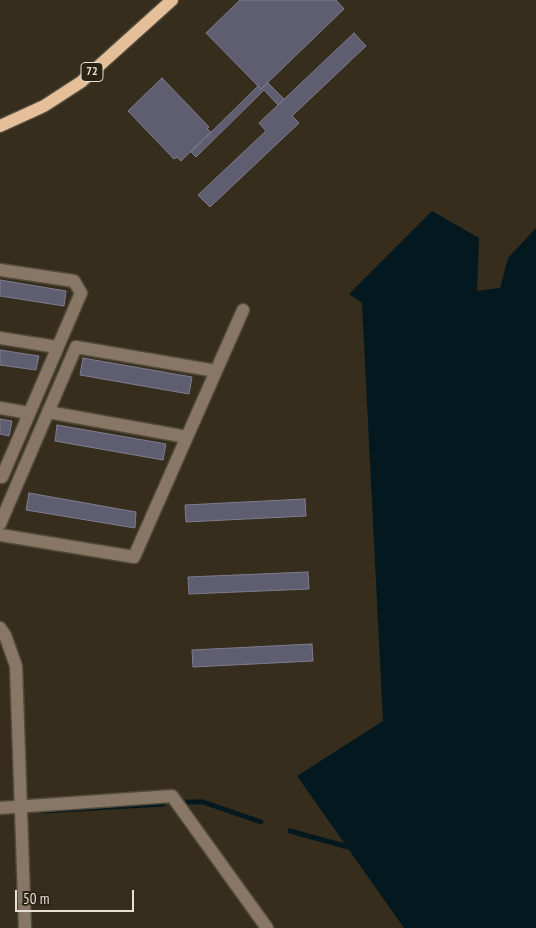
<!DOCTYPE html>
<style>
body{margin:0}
#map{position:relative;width:536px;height:928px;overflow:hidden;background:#362d1d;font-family:"PT Sans Narrow",sans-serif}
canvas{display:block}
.scale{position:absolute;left:15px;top:890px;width:119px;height:22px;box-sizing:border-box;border:2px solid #e6e0d6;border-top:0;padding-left:6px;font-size:15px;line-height:18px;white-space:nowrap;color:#e6e0d6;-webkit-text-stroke:4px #2c2413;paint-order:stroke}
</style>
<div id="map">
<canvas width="536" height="928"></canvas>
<div class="scale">50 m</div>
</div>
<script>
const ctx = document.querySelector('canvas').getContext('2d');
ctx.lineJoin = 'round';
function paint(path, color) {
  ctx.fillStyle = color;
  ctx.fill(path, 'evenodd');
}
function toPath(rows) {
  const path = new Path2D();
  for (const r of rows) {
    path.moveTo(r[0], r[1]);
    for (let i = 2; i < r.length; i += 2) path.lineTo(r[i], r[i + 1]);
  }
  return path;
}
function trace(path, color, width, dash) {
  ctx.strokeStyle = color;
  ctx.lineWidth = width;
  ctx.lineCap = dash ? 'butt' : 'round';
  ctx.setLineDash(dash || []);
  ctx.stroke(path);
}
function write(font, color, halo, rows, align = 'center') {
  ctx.font = font + ' "PT Sans Narrow",sans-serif';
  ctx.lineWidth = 4.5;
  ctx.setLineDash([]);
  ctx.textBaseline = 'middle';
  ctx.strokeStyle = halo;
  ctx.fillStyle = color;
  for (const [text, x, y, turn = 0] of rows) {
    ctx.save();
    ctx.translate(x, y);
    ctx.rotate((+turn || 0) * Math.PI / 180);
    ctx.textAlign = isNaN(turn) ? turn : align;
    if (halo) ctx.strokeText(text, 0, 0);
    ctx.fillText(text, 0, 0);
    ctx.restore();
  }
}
paint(toPath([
 [432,211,479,238,477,291,500,288,508,258,536,228,536,928,404,928,297,776,383,721,362,303,349,294]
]), '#03191f');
trace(toPath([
 [187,802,203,802,261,822],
 [42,811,163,804],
 [290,831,352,848]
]), '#03191f', 5);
const building = toPath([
 [240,0,336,0,344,9,261,89,206,33,240,0],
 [354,33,366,46,292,116,299,123,210,207,198,195,266,131,259,123,354,33],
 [162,78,209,127,207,129,211,132,181,161,177,157,174,159,128,111,162,78],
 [268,83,284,99,278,105,264,90,196,157,191,152,258,86,261,89,268,83],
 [0,280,66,291,64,306,0,296,0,280],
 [0,350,39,356,36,370,0,365,0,350],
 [83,358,192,377,189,394,80,375,83,358],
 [0,419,12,421,9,436,0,434,0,419],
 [57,425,166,444,163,460,55,441,57,425],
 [29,493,136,512,135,528,26,510,29,493],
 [305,499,306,516,186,522,185,505,305,499],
 [308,572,309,589,189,594,188,577,308,572],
 [312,644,313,661,193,667,192,650,312,644]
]);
paint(building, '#5f5d70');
trace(building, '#7f7d91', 1);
const minor = toPath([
 [0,270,74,281,81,293,2,477,0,476],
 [0,338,57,347],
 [0,408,29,413],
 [48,412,187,437],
 [0,524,76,347,216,371],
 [0,535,134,557,243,310],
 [0,628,5,635,16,666,25,928],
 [0,808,172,796,267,928]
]);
const major = toPath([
 [0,126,44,106,81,82,172,0]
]);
trace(minor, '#524a3b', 15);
trace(major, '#524a3b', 15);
trace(minor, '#897765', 12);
trace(major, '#e4bf99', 12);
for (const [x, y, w] of [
 [92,72,22]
]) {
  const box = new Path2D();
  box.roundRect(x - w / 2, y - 9.5, w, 19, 4);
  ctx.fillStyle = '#2c2413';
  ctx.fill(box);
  trace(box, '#e6e0d6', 1);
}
write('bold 12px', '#e6e0d6', null, [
 ["72",92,72]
]);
</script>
